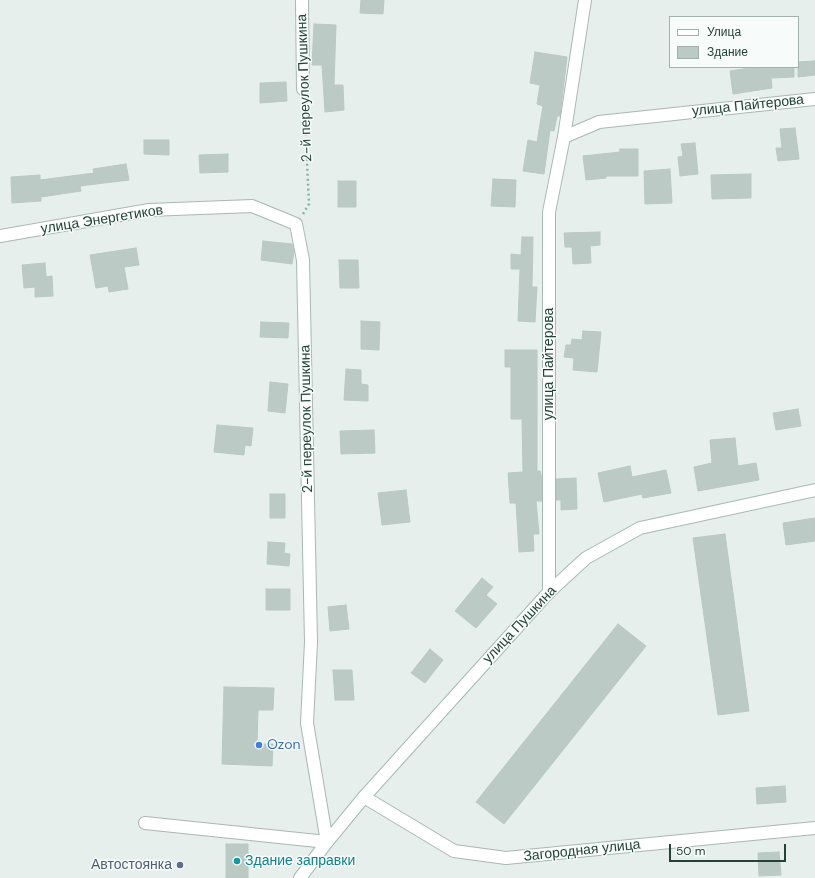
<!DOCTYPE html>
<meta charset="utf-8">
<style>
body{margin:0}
#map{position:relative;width:815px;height:878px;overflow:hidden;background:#e6efeb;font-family:"DM Sans",sans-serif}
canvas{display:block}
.legend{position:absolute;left:669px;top:16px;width:130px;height:52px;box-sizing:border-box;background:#f7fbf9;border:1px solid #a3b1ad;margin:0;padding:5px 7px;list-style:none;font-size:12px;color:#24423a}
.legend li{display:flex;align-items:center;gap:8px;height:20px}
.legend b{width:20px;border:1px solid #a3b1ad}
.scale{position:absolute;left:669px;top:844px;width:117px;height:18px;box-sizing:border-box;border:2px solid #24423a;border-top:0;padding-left:5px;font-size:12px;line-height:14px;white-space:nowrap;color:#24423a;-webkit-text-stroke:3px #f7fbf9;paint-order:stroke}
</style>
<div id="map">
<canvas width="815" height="878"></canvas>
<ul class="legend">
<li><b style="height:5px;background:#fff"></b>Улица</li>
<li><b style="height:11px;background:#bbcac4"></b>Здание</li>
</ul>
<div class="scale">50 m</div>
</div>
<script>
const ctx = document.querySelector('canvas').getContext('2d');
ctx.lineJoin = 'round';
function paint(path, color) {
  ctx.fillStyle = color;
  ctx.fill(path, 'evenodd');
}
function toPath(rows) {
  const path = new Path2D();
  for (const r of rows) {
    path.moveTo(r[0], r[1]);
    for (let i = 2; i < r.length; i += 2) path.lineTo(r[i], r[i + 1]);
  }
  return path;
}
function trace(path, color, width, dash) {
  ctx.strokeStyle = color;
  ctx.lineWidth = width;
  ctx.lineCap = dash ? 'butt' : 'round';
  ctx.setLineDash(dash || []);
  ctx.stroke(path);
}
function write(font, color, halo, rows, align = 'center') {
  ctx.font = font + ' "DM Sans",sans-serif';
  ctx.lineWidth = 3;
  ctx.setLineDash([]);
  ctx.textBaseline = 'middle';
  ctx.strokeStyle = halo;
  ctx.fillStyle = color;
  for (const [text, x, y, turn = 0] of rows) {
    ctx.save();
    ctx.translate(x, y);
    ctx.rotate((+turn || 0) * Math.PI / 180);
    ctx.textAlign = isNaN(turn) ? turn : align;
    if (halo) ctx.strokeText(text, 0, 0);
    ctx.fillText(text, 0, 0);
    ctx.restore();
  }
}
const building = toPath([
 [361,0,384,0,383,14,360,13,361,0],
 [314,24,336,25,334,85,343,85,344,110,325,112,322,65,312,65,314,24],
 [535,52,567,57,560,116,557,116,554,131,550,130,544,174,523,171,528,140,537,142,543,106,537,104,540,85,530,83,535,52],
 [815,61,815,75,798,77,798,62,815,61],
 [756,67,794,67,794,77,771,78,772,88,733,94,730,71,756,67],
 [286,82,287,101,260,103,260,83,286,82],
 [795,128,799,159,778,161,776,148,782,148,780,129,795,128],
 [144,140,169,140,169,155,144,154,144,140],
 [695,143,698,174,680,176,678,157,683,156,681,144,695,143],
 [620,149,638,149,638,176,606,176,606,178,586,180,583,156,620,152,620,149],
 [228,154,228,172,200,173,199,155,228,154],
 [126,164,129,180,80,186,81,191,41,197,41,201,12,203,11,177,40,175,40,180,94,173,93,169,126,164],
 [670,169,672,203,645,204,644,171,670,169],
 [751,174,751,198,712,199,711,175,751,174],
 [493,179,516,180,515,207,491,206,493,179],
 [338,181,356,181,356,207,338,207,338,181],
 [600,232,600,245,590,246,591,263,573,264,572,247,565,247,564,233,600,232],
 [522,237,533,237,532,287,537,287,535,322,518,321,520,269,511,269,511,254,521,255,522,237],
 [263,241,292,244,294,252,292,264,261,260,263,241],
 [136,248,139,265,124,267,128,289,109,292,108,286,96,288,90,255,136,248],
 [339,260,358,260,359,288,340,288,339,260],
 [45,263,46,277,52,276,53,296,35,297,35,287,24,288,22,265,45,263],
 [361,321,380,322,379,350,361,349,361,321],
 [261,322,289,323,288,338,260,337,261,322],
 [583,331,601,332,597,372,573,370,574,358,564,357,566,345,571,345,572,339,582,340,583,331],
 [505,350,537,350,537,471,540,471,542,479,542,501,536,501,539,534,533,534,534,551,519,552,516,503,510,503,508,473,523,472,522,419,511,419,511,367,505,367,505,350],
 [346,369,361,370,361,384,368,385,368,401,344,400,346,369],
 [270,382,288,384,285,413,268,411,270,382],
 [798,409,801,426,776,430,773,413,798,409],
 [217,425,253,428,251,446,245,445,244,455,214,452,217,425],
 [374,430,375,453,341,454,340,431,374,430],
 [735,438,738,466,756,463,759,480,698,491,694,467,712,463,710,440,735,438],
 [630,466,632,477,666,470,671,493,643,498,642,494,604,502,598,473,630,466],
 [576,478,577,509,561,510,561,500,556,500,556,479,576,478],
 [406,490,410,522,382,525,378,493,406,490],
 [270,494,285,494,285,518,270,518,270,494],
 [815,518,815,541,786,545,783,523,815,518],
 [725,534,749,711,718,715,693,538,725,534],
 [268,542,285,543,284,553,290,554,289,566,267,564,268,542],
 [482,578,493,587,486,595,497,604,476,628,455,611,482,578],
 [266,589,290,589,290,610,266,610,266,589],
 [346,605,349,629,330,631,328,607,346,605],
 [618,624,646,646,504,824,476,802,618,624],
 [430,649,443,660,425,683,411,673,430,649],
 [333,670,352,670,354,700,335,700,333,670],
 [224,687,274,688,273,710,258,710,257,744,273,744,272,766,222,764,224,687],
 [785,786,786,802,757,804,756,788,785,786],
 [226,844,248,844,248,878,226,878,226,844],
 [779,852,781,875,759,876,758,853,779,852]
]);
paint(building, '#bbcac4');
trace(building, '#b8c9c2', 1);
const street = toPath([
 [302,0,303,89],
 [564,137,599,122,815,99],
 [0,236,149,210,252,206,296,224,303,260,311,642,307,723,327,842,145,823],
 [549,592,549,212,564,137,585,0],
 [364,797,454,851,506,858,815,828]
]);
const secondary = toPath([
 [300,878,327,842,364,797,549,592,586,558,640,528,815,490]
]);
trace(street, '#a8b8b2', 14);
trace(secondary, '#a4bbb3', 14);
trace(toPath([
 [303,214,309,204,304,101]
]), '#86b3a5', 2.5, [2, 3]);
trace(street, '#fff', 12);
trace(secondary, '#fff', 12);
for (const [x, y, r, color] of [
 [259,745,4,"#3f7fe0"],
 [237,861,4,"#0f9aa8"],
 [180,865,4,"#5c6f8a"]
]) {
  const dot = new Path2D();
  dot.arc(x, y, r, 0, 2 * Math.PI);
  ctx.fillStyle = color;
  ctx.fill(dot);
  trace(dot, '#f7fbf9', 1.5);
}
write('14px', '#24423a', '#f7fbf9', [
 ["2-й переулок Пушкина",305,88,-92],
 ["улица Пайтерова",748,106,-6],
 ["улица Энергетиков",102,220,-9],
 ["улица Пайтерова",549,364,-90],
 ["2-й переулок Пушкина",307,419,-91],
 ["улица Пушкина",520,625,-47],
 ["Загородная улица",582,851,-6]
]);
write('14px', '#366cbe', '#f7fbf9', [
 ["Ozon",267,745]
], 'left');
write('14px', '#0d838f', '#f7fbf9', [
 ["Здание заправки",245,861]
], 'left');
write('14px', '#4e5e75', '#f7fbf9', [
 ["Автостоянка",172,865]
], 'right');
</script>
